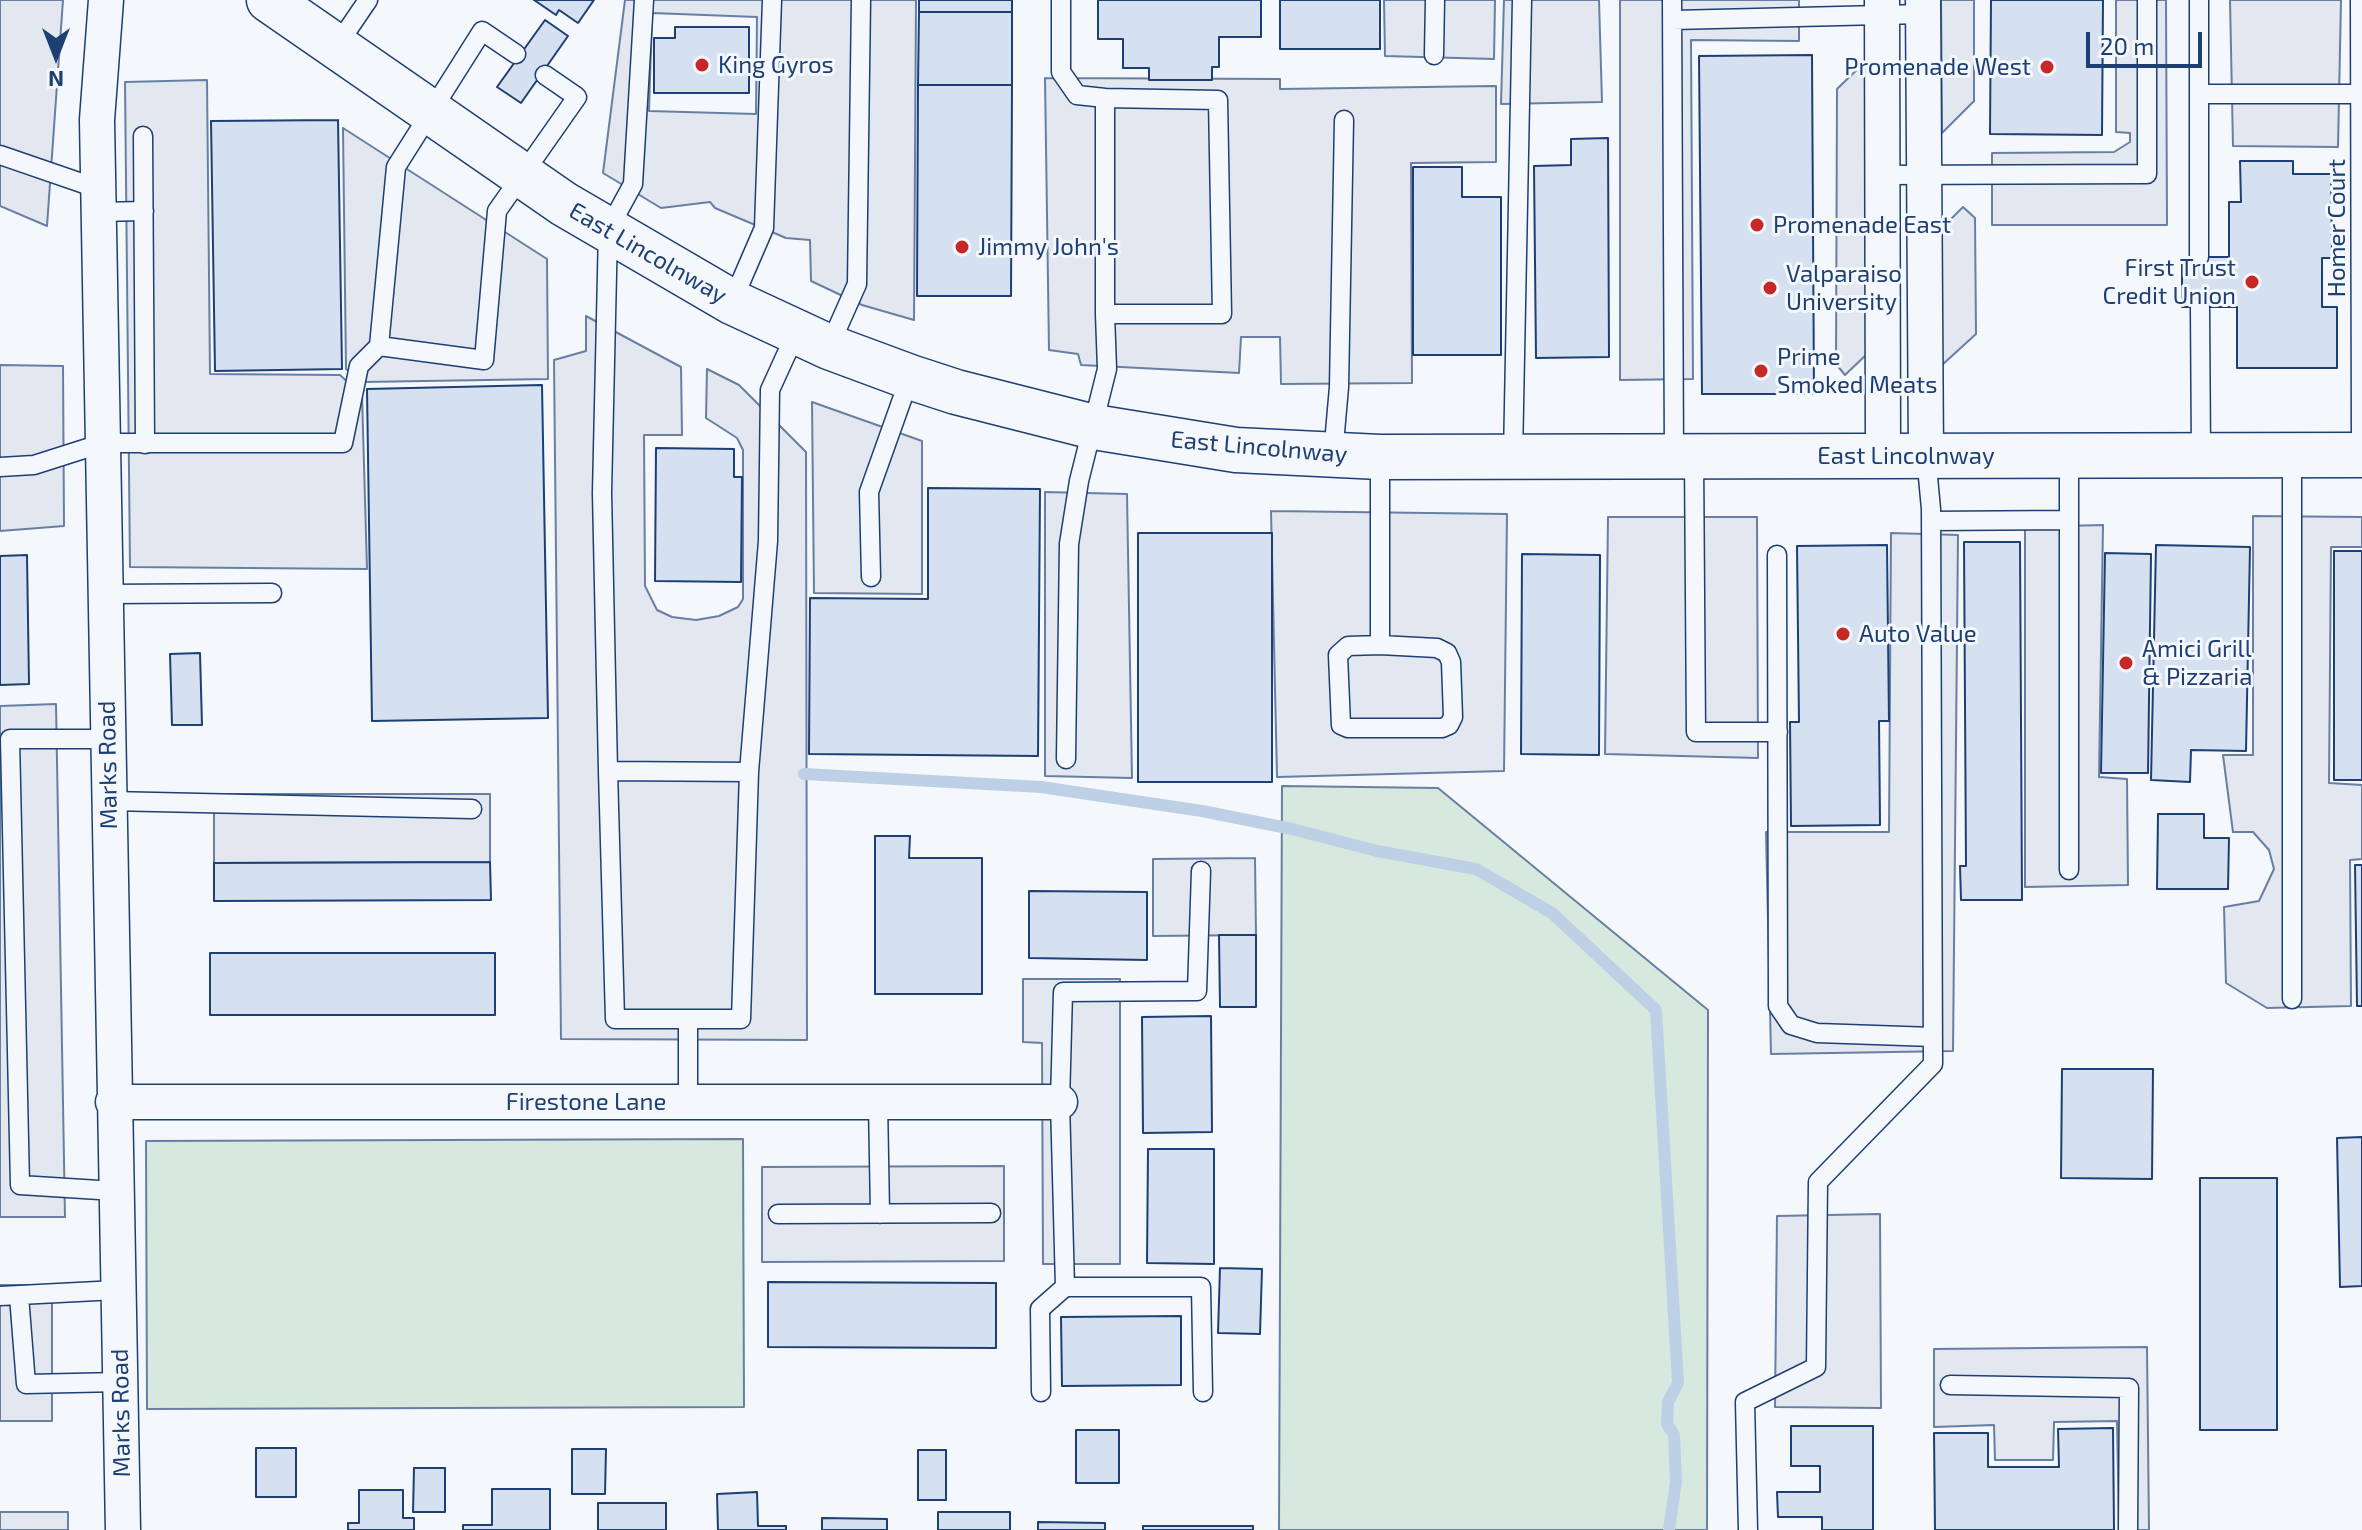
<!DOCTYPE html>
<style>
body{margin:0}
#map{position:relative;width:2362px;height:1530px;overflow:hidden;background:#f4f7fb;font-family:"Exo 2",sans-serif}
canvas{display:block}
.north{position:absolute;left:16px;top:16px;width:80px;height:80px;-webkit-text-stroke:6px #f4f7fb;paint-order:stroke;rotate:180deg;font-size:22px;font-weight:700;line-height:32px;text-align:center;color:#1d3f73}
.north::after{content:'';display:block;margin:auto;width:28px;height:36px;background:#1d3f73;clip-path:polygon(50% 0,100% 100%,50% 72%,0 100%)}
.scale{position:absolute;left:2086px;top:32px;width:116px;height:36px;box-sizing:border-box;border:4px solid #1d3f73;border-top:0;padding-left:10px;font-size:24px;line-height:28px;white-space:nowrap;color:#1d3f73;-webkit-text-stroke:6px #f4f7fb;paint-order:stroke}
</style>
<div id="map">
<canvas width="2362" height="1530"></canvas>
<div class="north">N</div>
<div class="scale">20 m</div>
</div>
<script>
const ctx = document.querySelector('canvas').getContext('2d');
ctx.lineJoin = 'round';
function paint(path, color) {
  ctx.fillStyle = color;
  ctx.fill(path, 'evenodd');
}
function toPath(rows) {
  const path = new Path2D();
  for (const r of rows) {
    path.moveTo(r[0], r[1]);
    for (let i = 2; i < r.length; i += 2) path.lineTo(r[i], r[i + 1]);
  }
  return path;
}
function trace(path, color, width, dash) {
  ctx.strokeStyle = color;
  ctx.lineWidth = width;
  ctx.lineCap = dash ? 'butt' : 'round';
  ctx.setLineDash(dash || []);
  ctx.stroke(path);
}
function write(font, color, halo, rows, align = 'center') {
  ctx.font = font + ' "Exo 2",sans-serif';
  ctx.lineWidth = 6;
  ctx.setLineDash([]);
  ctx.textBaseline = 'middle';
  ctx.strokeStyle = halo;
  ctx.fillStyle = color;
  for (const [text, x, y, turn = 0] of rows) {
    ctx.save();
    ctx.translate(x, y);
    ctx.rotate((+turn || 0) * Math.PI / 180);
    ctx.textAlign = isNaN(turn) ? turn : align;
    if (halo) ctx.strokeText(text, 0, 0);
    ctx.fillText(text, 0, 0);
    ctx.restore();
  }
}
const green = toPath([
 [1282,786,1438,788,1708,1010,1707,1530,1279,1530,1282,786],
 [743,1139,744,1407,147,1409,146,1141,743,1139]
]);
paint(green, '#d7e8df');
trace(green, '#687fa3', 2);
const parking = toPath([
 [0,0,63,0,47,226,0,206,0,0],
 [625,0,916,0,914,320,862,305,811,281,810,240,786,238,715,208,710,202,661,208,603,173,625,0],
 [652,13,757,17,756,114,649,111,652,13],
 [1384,0,1495,0,1494,59,1385,56,1384,0],
 [1504,0,1599,0,1602,102,1501,104,1504,0],
 [1620,0,1799,0,1799,41,1691,40,1693,379,1620,380,1620,0],
 [1941,0,1974,0,1974,101,1942,133,1941,0],
 [2116,0,2166,0,2167,225,1992,225,1992,153,2114,152,2130,142,2130,133,2116,132,2116,0],
 [2230,0,2341,0,2338,147,2233,146,2230,0],
 [1868,59,1867,354,1845,375,1836,364,1837,89,1868,59],
 [1045,78,1280,79,1280,89,1496,86,1496,162,1411,163,1412,383,1281,384,1280,337,1241,337,1239,373,1081,365,1078,354,1049,350,1045,78],
 [207,80,210,374,340,375,362,395,367,569,130,567,125,82,207,80],
 [343,128,547,259,548,379,363,382,346,369,343,128],
 [1963,207,1975,218,1976,334,1942,365,1941,229,1963,207],
 [586,316,681,367,682,435,644,435,645,586,657,610,672,617,696,620,719,616,738,607,743,599,743,450,737,438,706,418,707,369,739,385,806,452,807,1040,561,1039,554,360,586,351,586,316],
 [0,365,63,366,64,526,0,531,0,365],
 [812,402,922,441,922,594,814,593,812,402],
 [1045,492,1127,494,1132,778,1045,776,1045,492],
 [1271,511,1507,514,1504,771,1277,777,1271,511],
 [2253,516,2362,517,2362,547,2331,547,2329,783,2362,785,2362,859,2350,860,2351,1006,2267,1008,2226,983,2224,907,2259,901,2274,869,2269,850,2253,832,2233,832,2223,755,2253,755,2253,516],
 [1608,517,1757,517,1758,758,1605,754,1608,517],
 [2103,525,2099,777,2127,779,2128,885,2025,887,2025,527,2103,525],
 [1891,533,1958,535,1953,1051,1771,1054,1766,832,1889,832,1891,533],
 [56,704,65,1217,0,1217,0,706,56,704],
 [214,794,490,794,490,862,214,863,214,794],
 [1255,858,1256,935,1153,936,1153,859,1255,858],
 [1023,979,1120,979,1120,1264,1043,1264,1042,1043,1023,1042,1023,979],
 [1004,1166,1004,1261,762,1262,762,1167,1004,1166],
 [1880,1214,1881,1408,1775,1407,1777,1216,1880,1214],
 [0,1285,52,1285,52,1421,0,1421,0,1285],
 [2147,1347,2149,1530,2119,1530,2117,1421,2054,1422,2053,1460,1995,1460,1994,1425,1934,1427,1934,1349,2147,1347],
 [0,1512,68,1512,68,1530,0,1530,0,1512]
]);
paint(parking, '#e3e8f0');
trace(parking, '#687fa3', 2);
trace(toPath([
 [804,774,1041,787,1202,811,1292,829,1377,851,1476,869,1552,913,1656,1010,1678,1383,1668,1402,1667,1424,1674,1435,1676,1481,1669,1530]
]), '#bed0e5', 12);
const building = toPath([
 [534,0,594,0,578,23,559,10,556,15,534,0],
 [919,0,1012,0,1012,12,919,12,919,0],
 [1098,0,1261,0,1261,37,1219,37,1219,67,1212,67,1212,80,1149,80,1149,68,1123,68,1123,39,1098,39,1098,0],
 [1280,0,1380,0,1380,49,1280,49,1280,0],
 [1991,0,2103,0,2102,135,1990,134,1991,0],
 [919,12,1012,12,1012,85,918,85,919,12],
 [545,20,568,36,521,103,497,87,545,20],
 [675,27,749,27,749,93,654,93,654,38,675,38,675,27],
 [1812,55,1814,394,1702,394,1699,56,1812,55],
 [918,85,1012,85,1011,296,917,296,918,85],
 [338,120,342,369,215,371,211,121,338,120],
 [1608,138,1609,357,1536,358,1534,166,1571,165,1571,139,1608,138],
 [2240,161,2293,161,2293,174,2331,174,2332,258,2322,258,2322,307,2337,307,2337,368,2237,368,2237,307,2182,307,2182,257,2229,257,2229,202,2241,202,2240,161],
 [1413,167,1462,167,1462,197,1501,197,1501,355,1413,355,1413,167],
 [542,385,548,718,372,721,367,389,542,385],
 [656,448,734,449,734,477,742,477,741,582,655,581,656,448],
 [928,488,1040,489,1038,756,809,754,810,598,928,599,928,488],
 [1138,533,1272,533,1272,782,1138,782,1138,533],
 [1964,542,2020,542,2022,900,1961,900,1960,866,1966,866,1964,542],
 [1887,545,1889,721,1879,721,1880,825,1791,826,1790,722,1799,722,1797,546,1887,545],
 [2156,545,2250,547,2246,751,2191,750,2190,782,2151,780,2156,545],
 [2334,551,2362,551,2362,780,2334,780,2334,551],
 [2105,553,2151,554,2148,773,2101,773,2105,553],
 [1522,554,1600,555,1599,755,1521,754,1522,554],
 [27,555,29,684,0,685,0,556,27,555],
 [200,653,202,725,172,725,170,654,200,653],
 [2158,814,2204,814,2204,838,2229,838,2228,889,2157,889,2158,814],
 [875,836,910,836,909,858,982,858,982,994,875,994,875,836],
 [490,862,491,900,214,901,214,863,490,862],
 [2355,865,2362,865,2362,1006,2357,1006,2355,865],
 [1029,891,1147,892,1147,960,1029,958,1029,891],
 [1219,935,1256,935,1256,1007,1220,1007,1219,935],
 [210,953,495,953,495,1015,210,1015,210,953],
 [1211,1016,1212,1132,1143,1133,1142,1017,1211,1016],
 [2062,1069,2153,1069,2152,1179,2061,1178,2062,1069],
 [2362,1137,2362,1286,2340,1287,2337,1138,2362,1137],
 [1148,1149,1214,1149,1214,1264,1147,1263,1148,1149],
 [2200,1178,2277,1178,2277,1430,2200,1430,2200,1178],
 [1220,1268,1262,1269,1260,1334,1218,1333,1220,1268],
 [768,1282,996,1283,996,1348,768,1347,768,1282],
 [1181,1316,1181,1385,1062,1386,1061,1317,1181,1316],
 [1791,1426,1873,1426,1873,1530,1822,1530,1822,1517,1778,1517,1777,1492,1820,1492,1820,1466,1791,1466,1791,1426],
 [2113,1428,2114,1530,1935,1530,1934,1433,1988,1433,1988,1467,2059,1467,2058,1429,2113,1428],
 [1076,1430,1119,1430,1119,1483,1076,1483,1076,1430],
 [256,1448,296,1448,296,1497,256,1497,256,1448],
 [572,1449,606,1449,605,1494,572,1494,572,1449],
 [918,1450,946,1450,946,1500,918,1500,918,1450],
 [414,1468,445,1468,445,1512,413,1512,414,1468],
 [492,1489,550,1489,550,1530,463,1530,463,1525,492,1525,492,1489],
 [359,1490,403,1490,403,1518,414,1518,414,1530,348,1530,348,1523,359,1523,359,1490],
 [757,1492,758,1526,786,1526,786,1530,718,1530,717,1494,757,1492],
 [598,1503,666,1503,666,1530,598,1530,598,1503],
 [938,1512,1010,1512,1010,1530,938,1530,938,1512],
 [822,1518,887,1519,887,1530,822,1530,822,1518],
 [1038,1522,1105,1523,1105,1530,1038,1530,1038,1522],
 [1143,1526,1253,1526,1253,1530,1143,1530,1143,1526]
]);
paint(building, '#d5e0f0');
trace(building, '#1d3f73', 2);
const service = toPath([
 [644,0,633,184,608,230,602,493,608,771,749,772,768,541,770,390,796,333],
 [1061,0,1061,72,1077,95,1105,98],
 [1672,0,1674,457],
 [2199,0,2199,94,2361,94],
 [2360,0,2361,455],
 [1673,20,1923,14],
 [336,47,368,0],
 [516,54,482,31,396,167,379,346,484,360,497,211,577,97,545,75],
 [1434,55,1435,0],
 [2199,94,2199,257],
 [143,136,145,444],
 [0,155,99,189],
 [1882,175,2147,174,2147,0],
 [99,212,144,211],
 [732,302,764,228,772,0],
 [2200,307,2201,455],
 [829,347,857,284,861,0],
 [1333,455,1339,387,1344,120],
 [2292,455,2292,999],
 [2069,456,2069,870],
 [1380,457,1380,645,1437,648,1447,653,1451,662,1453,717,1449,725,1442,728,1348,728,1341,725,1338,655,1348,646,1380,645],
 [1513,457,1522,0],
 [1694,457,1696,732,1778,732],
 [0,467,34,465,103,443,343,443,359,366,379,346],
 [1931,521,2068,520],
 [1777,555,1778,1006,1791,1025,1817,1033,1933,1037],
 [871,577,869,492,910,377],
 [106,594,272,593],
 [108,739,10,739,20,1185,115,1191],
 [1066,759,1069,544,1079,481,1107,369,1105,314,1105,98,1218,100,1222,314,1105,314],
 [608,771,615,1019,741,1019,749,772],
 [109,801,472,809],
 [1201,871,1197,991,1063,992,1060,1102,1065,1287,1201,1287,1203,1392],
 [688,1019,688,1102],
 [878,1102,880,1214],
 [778,1214,991,1213],
 [0,1296,117,1290],
 [19,1296,26,1384,120,1382],
 [1950,1385,2129,1388,2128,1530],
 [1041,1392,1040,1309,1065,1287],
 [1748,1530,1745,1402,1816,1367,1818,1182,1933,1064,1931,509,1926,456]
]);
const minor = toPath([
 [106,0,97,120,123,1530],
 [1882,0,1883,456],
 [1923,0,1926,456],
 [113,1102,1060,1102]
]);
const primary = toPath([
 [269,0,564,204,732,302,829,347,910,377,956,392,1094,427,1236,450,1380,457,2362,455]
]);
trace(service, '#1d3f73', 21);
trace(minor, '#1d3f73', 37);
trace(primary, '#1d3f73', 47);
trace(service, '#f4f7fb', 18);
trace(minor, '#f4f7fb', 34);
trace(primary, '#f4f7fb', 44);
for (const [x, y, r, color] of [
 [702,65,8,"#c62828"],
 [2047,67,8,"#c62828"],
 [1757,225,8,"#c62828"],
 [962,247,8,"#c62828"],
 [2252,282,8,"#c62828"],
 [1770,288,8,"#c62828"],
 [1761,371,8,"#c62828"],
 [1843,634,8,"#c62828"],
 [2126,663,8,"#c62828"]
]) {
  const dot = new Path2D();
  dot.arc(x, y, r, 0, 2 * Math.PI);
  ctx.fillStyle = color;
  ctx.fill(dot);
  trace(dot, '#f4f7fb', 3);
}
write('24px', '#1d3f73', '#f4f7fb', [
 ["King Gyros",718,65],
 ["Promenade West",2031,67,"right"],
 ["Promenade East",1773,225],
 ["Jimmy John's",978,247],
 ["First Trust",2236,268,"right"],
 ["Credit Union",2236,296,"right"],
 ["Valparaiso",1786,274],
 ["University",1786,302],
 ["Prime",1777,357],
 ["Smoked Meats",1777,385],
 ["Auto Value",1859,634],
 ["Amici Grill",2142,649],
 ["& Pizzaria",2142,677]
], 'left');
write('24px', '#1d3f73', '#f4f7fb', [
 ["Homer Court",2337,228,-90],
 ["East Lincolnway",648,253,30],
 ["East Lincolnway",1259,447,5],
 ["East Lincolnway",1906,456],
 ["Marks Road",108,765,-91],
 ["Firestone Lane",586,1102],
 ["Marks Road",121,1413,-91]
]);
</script>
